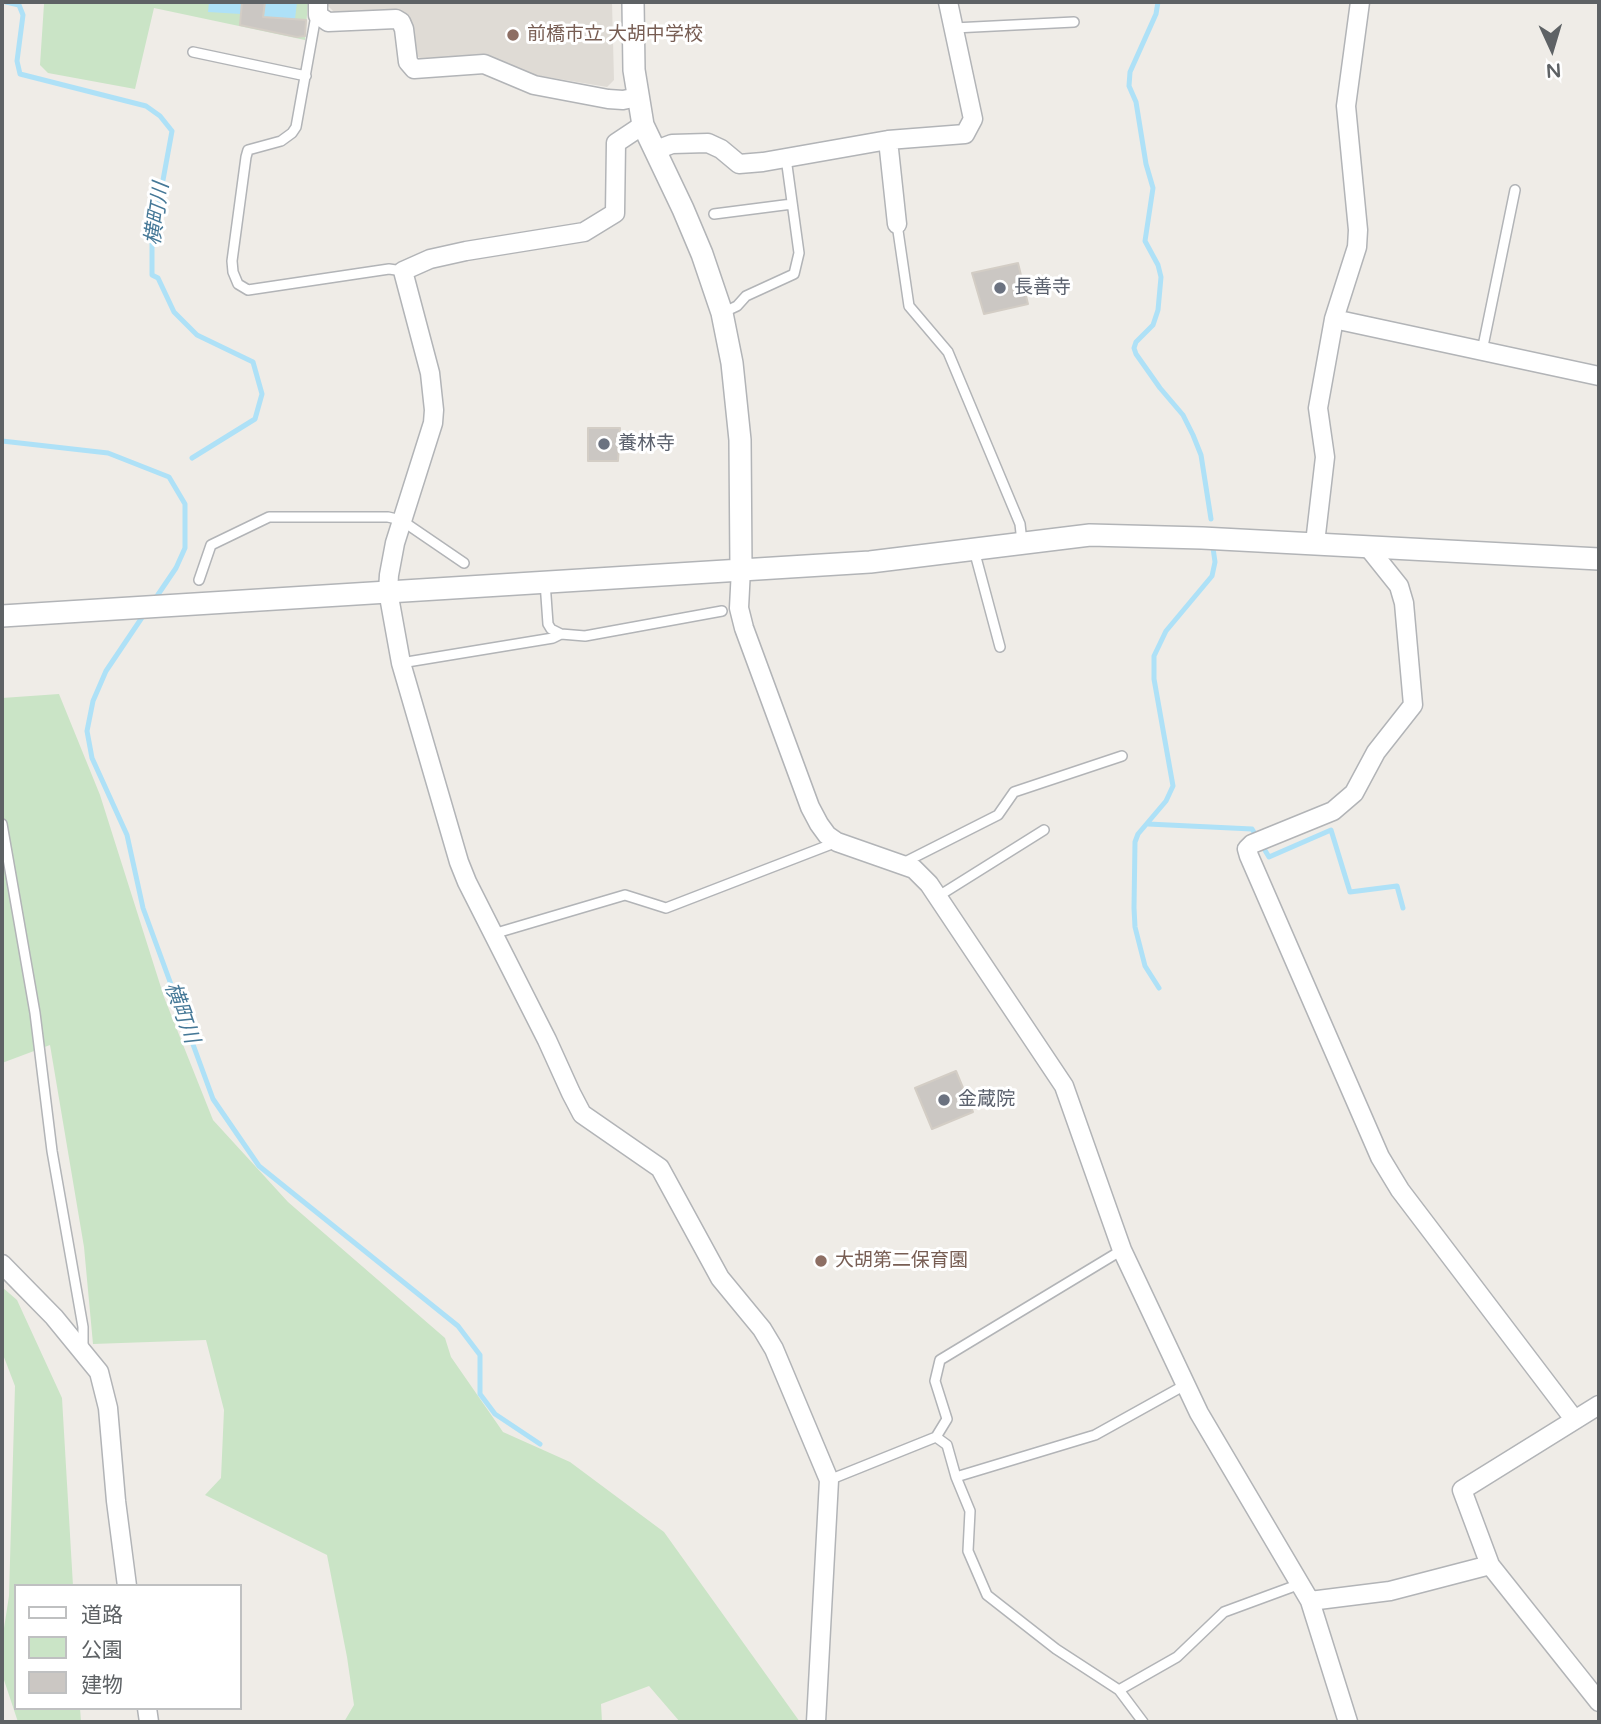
<!DOCTYPE html>
<meta charset="utf-8">
<style>
body{margin:0}
#map{position:relative;width:1601px;height:1724px;overflow:hidden;background:#efece7;font-family:"Varela Round","Noto Sans JP",sans-serif}
canvas{display:block}
.frame{position:absolute;inset:0;border:4px solid #5e6265;pointer-events:none}
.legend{position:absolute;left:14px;top:1584px;width:228px;height:126px;box-sizing:border-box;background:#fff;border:2px solid #bfc0c1;margin:0;padding:9px 12px;list-style:none;font-size:21px;color:#5e6265}
.legend li{display:flex;align-items:center;gap:14px;height:35px}
.legend b{width:35px;border:2px solid #bfc0c1}
.north{position:absolute;left:1517px;top:14px;width:70px;height:70px;-webkit-text-stroke:5px #fff;paint-order:stroke;rotate:176deg;font-size:19px;font-weight:700;line-height:28px;text-align:center;color:#5e6265}
.north::after{content:'';display:block;margin:auto;width:24px;height:32px;background:#5e6265;clip-path:polygon(50% 0,100% 100%,50% 72%,0 100%)}
</style>
<div id="map">
<canvas width="1601" height="1724"></canvas>
<div class="frame"></div>
<ul class="legend">
<li><b style="height:9px;background:#fff"></b>道路</li>
<li><b style="height:19px;background:#cae4c6"></b>公園</li>
<li><b style="height:19px;background:#cbc7c3"></b>建物</li>
</ul>
<div class="north">N</div>
</div>
<script>
const ctx = document.querySelector('canvas').getContext('2d');
ctx.lineJoin = 'round';
function paint(path, color) {
  ctx.fillStyle = color;
  ctx.fill(path, 'evenodd');
}
function toPath(rows) {
  const path = new Path2D();
  for (const r of rows) {
    path.moveTo(r[0], r[1]);
    for (let i = 2; i < r.length; i += 2) path.lineTo(r[i], r[i + 1]);
  }
  return path;
}
function trace(path, color, width, dash) {
  ctx.strokeStyle = color;
  ctx.lineWidth = width;
  ctx.lineCap = dash ? 'butt' : 'round';
  ctx.setLineDash(dash || []);
  ctx.stroke(path);
}
function write(font, color, halo, rows, align = 'center') {
  ctx.font = font + ' "Varela Round","Noto Sans JP",sans-serif';
  ctx.lineWidth = 6;
  ctx.setLineDash([]);
  ctx.textBaseline = 'middle';
  ctx.strokeStyle = halo;
  ctx.fillStyle = color;
  for (const [text, x, y, turn = 0] of rows) {
    ctx.save();
    ctx.translate(x, y);
    ctx.rotate((+turn || 0) * Math.PI / 180);
    ctx.textAlign = isNaN(turn) ? turn : align;
    if (halo) ctx.strokeText(text, 0, 0);
    ctx.fillText(text, 0, 0);
    ctx.restore();
  }
}
paint(toPath([
 [327,2,612,2,614,80,607,87,523,73,497,60,484,57,420,58,414,54,410,16,400,11,335,13,327,5]
]), '#dfdbd5');
paint(toPath([
 [38,2,308,2,305,40,154,8,135,89,48,73,40,65,44,4],
 [59,694,100,795,164,997,213,1120,288,1202,445,1338,451,1357,503,1432,570,1462,664,1532,800,1722,680,1722,649,1686,601,1704,602,1722,344,1722,354,1705,347,1657,327,1555,205,1495,221,1478,224,1410,206,1340,93,1344,84,1247,50,1045,2,1063,2,698],
 [2,1287,17,1300,62,1398,73,1586,16,1586,16,1708,80,1708,81,1722,18,1722,2,1674,2,1641,9,1596,15,1386,2,1352]
]), '#cae4c6');
paint(toPath([
 [209,2,242,2,241,14,208,12],
 [265,2,297,2,295,19,264,17]
]), '#aee1f7');
trace(toPath([
 [6,2,19,5,23,15,17,61,20,74,146,106,160,116,172,131,152,240,152,275,158,278,174,312,197,335,253,362,262,394,255,419,192,458],
 [1158,2,1156,14,1130,72,1129,86,1136,102,1146,164,1153,188,1145,241,1158,265,1161,277,1158,310,1153,325,1136,342,1134,348,1136,354,1160,388,1183,415,1193,435,1201,455,1211,519],
 [2,441,108,453,169,477,185,504,185,548,176,568,155,599],
 [145,613,106,671,93,701,87,731,92,758,127,835,143,908,213,1099,259,1166,458,1326,480,1355,480,1394,495,1414,540,1444],
 [1148,824,1252,829,1269,857,1331,830,1350,892,1397,886,1403,908],
 [1159,988,1145,966,1135,927,1134,908,1135,842,1138,834,1166,801,1173,786,1154,679,1154,656,1166,631,1212,576,1215,562,1213,548]
]), '#aee1f7', 5);
const building = toPath([
 [242,2,265,2,263,17,306,20,305,36,297,37,240,25,242,2],
 [1018,263,1028,304,984,314,972,273,1018,263],
 [588,428,620,428,618,461,588,461,588,428],
 [956,1071,973,1112,932,1129,915,1088,956,1071]
]);
paint(building, '#cbc7c3');
trace(building, '#d3cdc5', 2);
const service = toPath([
 [318,15,315,21,296,127,292,133,281,141,248,150,246,157,232,261,233,272,238,284,248,290,389,269,403,271],
 [954,28,1074,22],
 [193,52,306,76],
 [714,214,792,204],
 [897,224,909,306,948,352,1020,524,1022,542],
 [722,313,737,306,746,296,794,274,799,253,786,158],
 [1482,351,1515,190],
 [974,550,1000,647],
 [199,580,211,545,269,517,388,517,401,520,464,563],
 [545,582,548,624,551,629,561,634,585,636,722,611],
 [401,663,553,638,561,634],
 [2,824,35,1013,52,1151,83,1327,83,1348],
 [903,863,998,815,1014,792,1122,756],
 [937,897,1044,830],
 [493,934,625,895,666,908,837,842],
 [936,1437,947,1445,956,1477,970,1511,968,1551,987,1595,1056,1649,1119,1690,1143,1722],
 [956,1477,1095,1435,1185,1385],
 [829,1480,936,1437,947,1419,935,1381,940,1360,1122,1250],
 [1119,1690,1177,1657,1224,1612,1300,1584]
]);
const minor = toPath([
 [318,2,318,15,328,22,396,19,401,22,404,29,408,62,414,69,484,64,534,85,608,99,623,100,638,97],
 [643,125,616,143,615,213,584,232,466,251,430,259,403,271,430,373,434,410,433,423,395,543,389,575,388,591,401,663,459,862,467,882,547,1040,571,1093,582,1114,660,1168,720,1278,762,1329,774,1349,829,1480,816,1722],
 [888,140,897,224],
 [656,150,672,144,708,143,721,149,739,164,763,162,888,140,965,134,973,119,948,2],
 [1334,319,1599,376],
 [1315,543,1325,457,1318,408,1334,319,1357,247,1358,230,1346,106,1360,2],
 [1367,546,1399,586,1404,603,1413,705,1376,752,1354,793,1333,811,1252,844,1247,849,1249,856,1380,1157,1400,1190,1574,1419],
 [741,569,739,608,744,628,810,807,819,824,827,835,837,842,914,869,929,884,1064,1086,1122,1250,1199,1413,1310,1601,1348,1722],
 [2,1264,54,1317,99,1372,108,1408,116,1501,127,1586],
 [1599,1405,1462,1490,1490,1565,1599,1702],
 [1310,1601,1390,1591,1490,1565],
 [147,1708,149,1722]
]);
const tertiary = toPath([
 [633,2,634,70,643,125,683,209,702,254,722,313,732,363,740,440,741,569],
 [2,616,870,562,1090,535,1202,538,1599,559]
]);
trace(service, '#b2b4b7', 12);
trace(minor, '#b2b4b7', 21);
trace(tertiary, '#b2b4b7', 24);
trace(service, '#fff', 9);
trace(minor, '#fff', 18);
trace(tertiary, '#fff', 21);
for (const [x, y, r, color] of [
 [513,35,7,"#8d6e63"],
 [1000,288,7,"#6b7280"],
 [604,444,7,"#6b7280"],
 [944,1100,7,"#6b7280"],
 [821,1261,7,"#8d6e63"]
]) {
  const dot = new Path2D();
  dot.arc(x, y, r, 0, 2 * Math.PI);
  ctx.fillStyle = color;
  ctx.fill(dot);
  trace(dot, '#fff', 2.5);
}
write('19px', '#785e54', '#fff', [
 ["前橋市立 大胡中学校",527,35],
 ["大胡第二保育園",835,1261]
], 'left');
write('19px', '#5b616d', '#fff', [
 ["長善寺",1014,288],
 ["養林寺",618,444],
 ["金蔵院",958,1100]
], 'left');
write('italic 21px', '#457897', '#fff', [
 ["横町川",158,214,-82],
 ["横町川",181,1013,70]
]);
</script>
